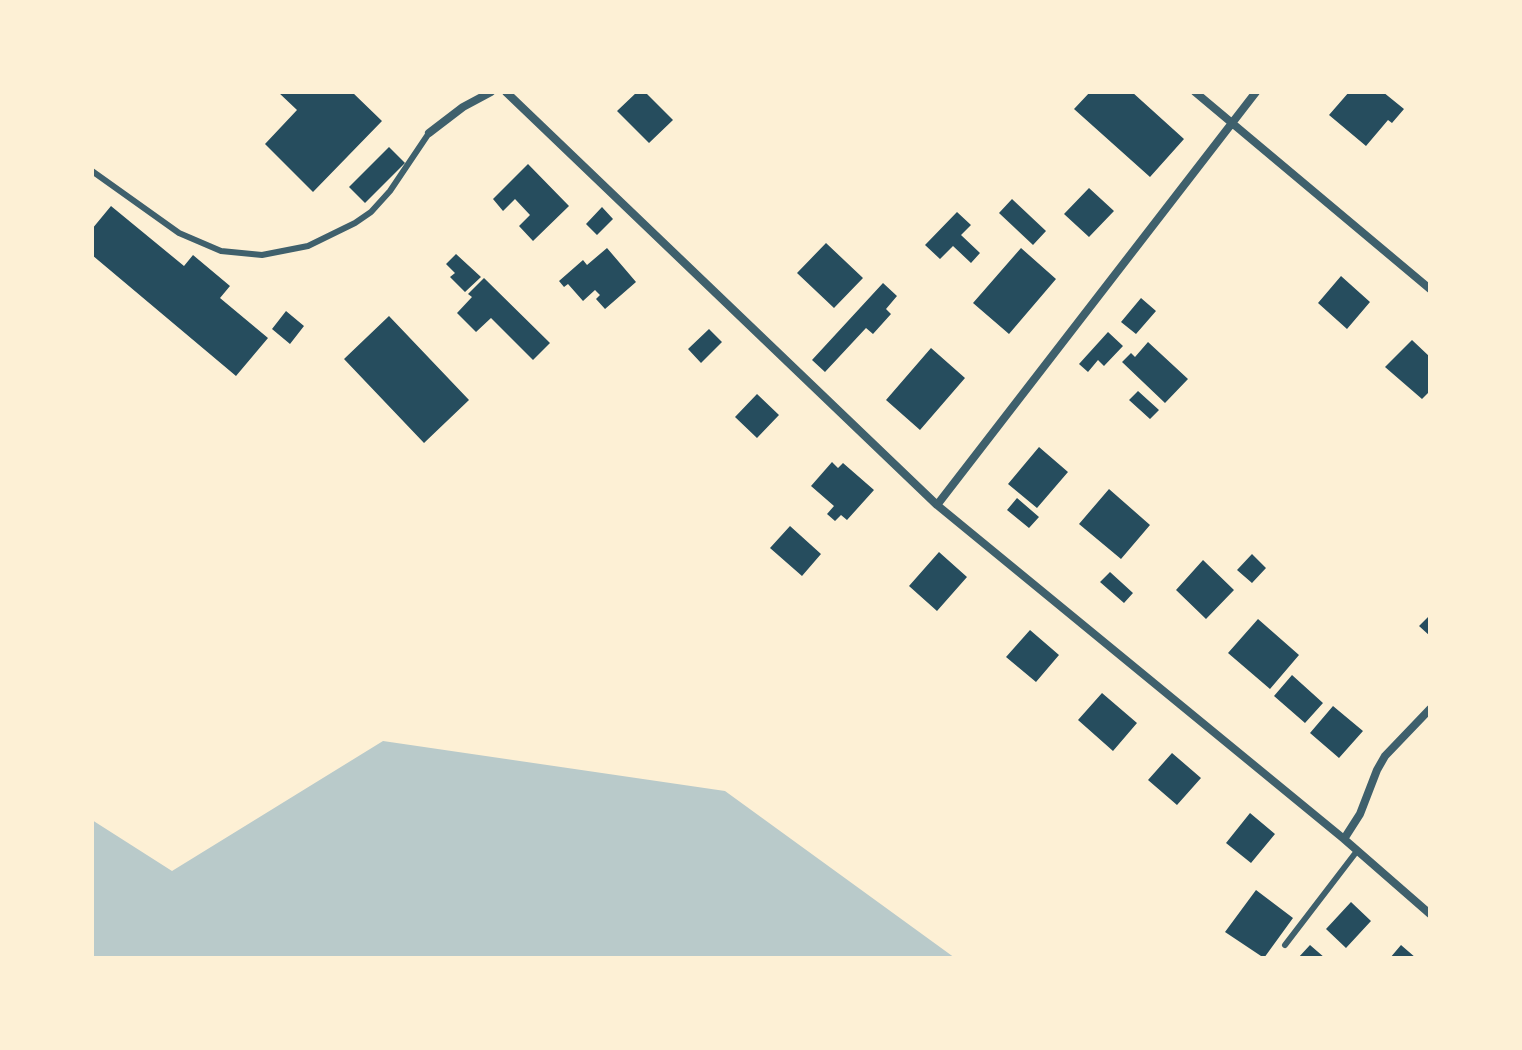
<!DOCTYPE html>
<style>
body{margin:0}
#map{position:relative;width:1522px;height:1050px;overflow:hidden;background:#fdf0d5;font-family:"Nunito Sans",sans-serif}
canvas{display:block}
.frame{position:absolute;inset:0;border:94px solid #fdf0d5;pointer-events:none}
</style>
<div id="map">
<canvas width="1522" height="1050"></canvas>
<div class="frame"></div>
</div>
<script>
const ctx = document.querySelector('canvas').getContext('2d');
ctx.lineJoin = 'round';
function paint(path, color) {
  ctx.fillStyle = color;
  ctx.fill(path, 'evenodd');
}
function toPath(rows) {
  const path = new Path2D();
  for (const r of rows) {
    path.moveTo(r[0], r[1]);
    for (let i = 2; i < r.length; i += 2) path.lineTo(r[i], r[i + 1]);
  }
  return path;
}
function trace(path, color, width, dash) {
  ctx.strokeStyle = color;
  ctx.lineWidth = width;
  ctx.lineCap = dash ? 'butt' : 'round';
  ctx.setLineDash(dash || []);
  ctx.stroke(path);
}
paint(toPath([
 [383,741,725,791,955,958,92,958,92,820,172,871]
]), '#b9caca');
paint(toPath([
 [278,92,352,92,382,121,313,192,265,144,297,110],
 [637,92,645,92,673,120,649,143,617,111],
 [1090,92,1132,92,1184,139,1150,177,1074,109],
 [1349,92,1383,92,1404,109,1392,123,1388,120,1366,146,1329,115],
 [389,147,405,163,365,203,349,187],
 [528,164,569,206,533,241,519,226,530,215,515,199,503,211,493,199],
 [1089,188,1114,211,1089,237,1064,214],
 [1012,199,1046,231,1033,245,999,213],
 [111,206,184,266,193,255,230,286,220,298,268,338,236,376,92,255,92,229],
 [602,207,613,219,597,235,586,224],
 [957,212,971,225,961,235,980,253,971,263,953,246,940,259,925,245],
 [826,243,863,278,834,308,797,273],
 [607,248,636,282,605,309,596,299,600,295,595,290,583,301,568,284,564,287,559,281,583,260,587,265],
 [1021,248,1056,279,1009,334,973,303],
 [456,254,481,277,465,292,450,277,455,273,446,264],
 [1341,276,1370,302,1347,329,1318,303],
 [484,278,550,343,533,360,491,318,476,332,457,313,472,297,468,294],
 [883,283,897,296,886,309,891,314,873,334,866,328,825,372,812,360],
 [1141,298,1156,311,1136,334,1121,322],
 [286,311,304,326,290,344,272,329],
 [389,316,469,400,424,443,344,359],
 [709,329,722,342,701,363,688,349],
 [1108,332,1123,346,1104,366,1098,360,1088,372,1079,364],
 [1412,340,1430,357,1430,391,1422,399,1385,367],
 [1148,342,1188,379,1165,403,1122,362,1131,353,1135,357],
 [931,348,965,378,920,430,886,400],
 [1138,391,1159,410,1150,419,1129,400],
 [757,394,779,415,757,438,735,417],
 [1039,447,1068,472,1037,508,1008,484],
 [832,462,838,468,843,463,874,490,847,520,841,515,835,521,827,514,834,506,811,486],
 [1109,489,1150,525,1121,559,1079,524],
 [1017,498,1039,517,1029,528,1007,510],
 [790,526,821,554,802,576,770,548],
 [939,552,967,577,937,611,909,586],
 [1252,554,1266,568,1252,583,1237,570],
 [1203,560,1234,590,1206,619,1176,590],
 [1110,572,1133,593,1124,603,1100,582],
 [1430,615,1430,636,1419,626],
 [1258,619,1299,655,1270,689,1228,653],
 [1030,630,1059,655,1036,682,1006,657],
 [1292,675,1323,703,1305,723,1274,696],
 [1102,693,1137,723,1113,751,1078,720],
 [1333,706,1363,731,1339,758,1310,733],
 [1172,753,1201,778,1177,805,1148,780],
 [1250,813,1275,834,1251,863,1226,843],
 [1256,890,1293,918,1264,958,1225,932],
 [1351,902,1371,921,1346,948,1326,929],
 [1310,945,1325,958,1298,958],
 [1401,945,1416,958,1390,958]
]), '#264d5e');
trace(toPath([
 [92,171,179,233,221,251,262,255,308,246,355,223,371,212,390,191,429,133],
 [1285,945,1357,851]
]), '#3f606c', 6);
trace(toPath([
 [506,92,937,505,1344,839,1430,914],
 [1195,92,1430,289],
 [429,133,463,107,491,92],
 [937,505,1256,92],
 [1344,839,1360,814,1377,770,1385,756,1430,709]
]), '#3f606c', 8);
</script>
